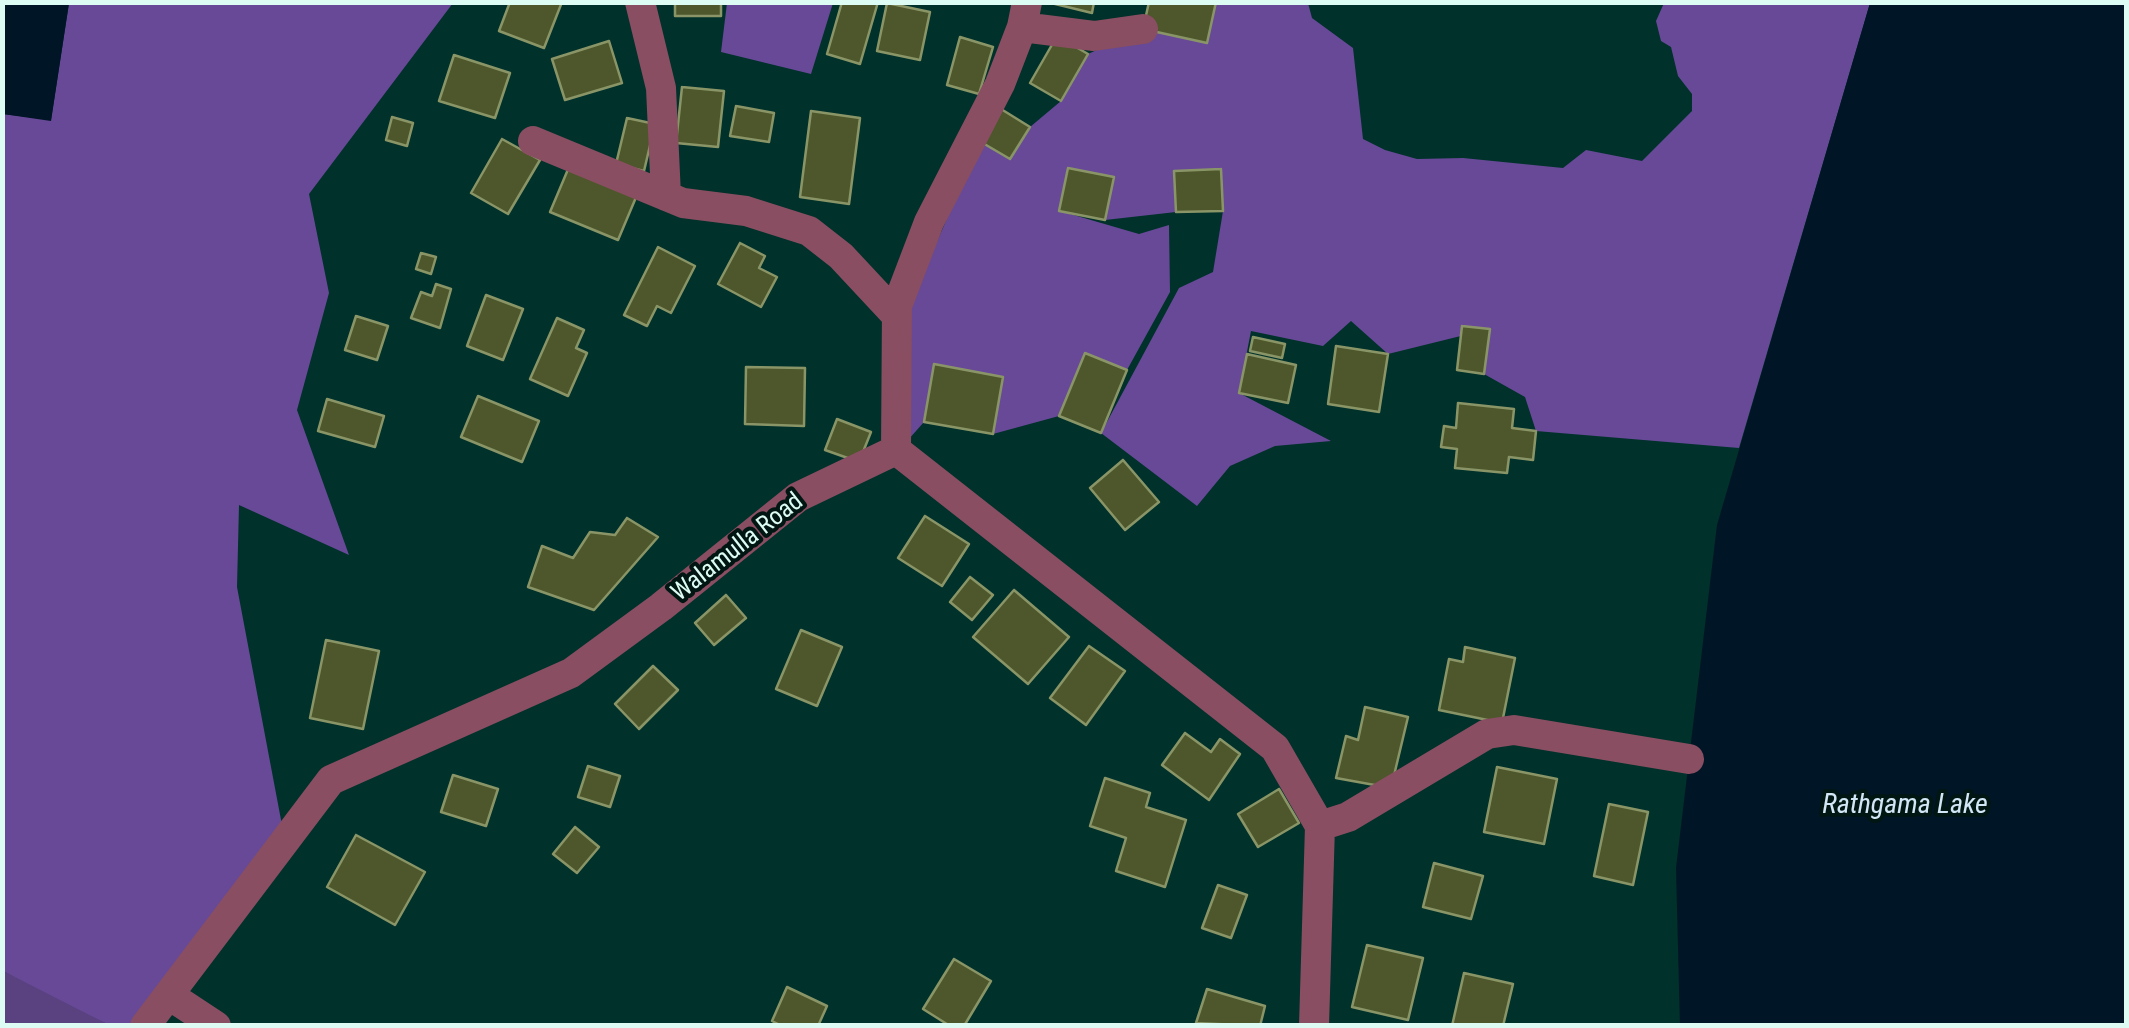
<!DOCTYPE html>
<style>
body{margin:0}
#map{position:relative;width:2129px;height:1028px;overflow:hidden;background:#00312a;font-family:"Roboto Condensed",sans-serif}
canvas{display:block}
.frame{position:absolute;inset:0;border:5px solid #ddfcf4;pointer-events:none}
</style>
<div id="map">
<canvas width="2129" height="1028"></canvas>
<div class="frame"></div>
</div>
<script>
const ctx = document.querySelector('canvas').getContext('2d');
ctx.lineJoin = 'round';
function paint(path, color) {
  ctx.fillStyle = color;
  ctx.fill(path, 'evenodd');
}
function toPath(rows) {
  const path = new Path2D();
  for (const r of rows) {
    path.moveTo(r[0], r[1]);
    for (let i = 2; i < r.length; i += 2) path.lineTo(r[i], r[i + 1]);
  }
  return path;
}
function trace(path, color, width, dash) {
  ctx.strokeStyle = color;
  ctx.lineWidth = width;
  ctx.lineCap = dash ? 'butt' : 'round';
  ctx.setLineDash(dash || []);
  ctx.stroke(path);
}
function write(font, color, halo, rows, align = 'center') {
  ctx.font = font + ' "Roboto Condensed",sans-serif';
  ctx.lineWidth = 8;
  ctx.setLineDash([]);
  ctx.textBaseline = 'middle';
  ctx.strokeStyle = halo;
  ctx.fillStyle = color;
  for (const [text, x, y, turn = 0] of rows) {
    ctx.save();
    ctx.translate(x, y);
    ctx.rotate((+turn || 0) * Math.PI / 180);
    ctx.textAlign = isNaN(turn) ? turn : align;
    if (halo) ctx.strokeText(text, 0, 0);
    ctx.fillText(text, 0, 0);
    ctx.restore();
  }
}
paint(toPath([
 [3,971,53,994,109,1025,3,1026]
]), '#59427f');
paint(toPath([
 [69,3,453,3,309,194,329,293,297,410,349,555,239,505,237,587,285,841,145,1025,109,1025,3,971,3,114,51,120],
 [727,3,833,3,811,74,721,52],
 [1216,3,1308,3,1312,18,1353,48,1363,139,1385,150,1417,159,1463,158,1563,168,1586,150,1642,161,1692,111,1692,94,1678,76,1671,47,1661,41,1656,21,1664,3,1870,3,1739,448,1536,431,1525,397,1484,374,1489,329,1388,354,1351,321,1323,346,1251,331,1239,393,1331,441,1275,446,1230,466,1197,506,1101,433,1179,288,1213,272,1223,211,1220,169,1174,171,1176,212,1105,220,1113,178,1068,168,1060,211,1139,234,1169,225,1170,292,1127,370,1085,354,1059,416,993,434,1003,377,934,364,924,422,908,440,907,309,981,142,1010,158,1030,127,1061,101,1088,54,1143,29,1207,43]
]), '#674997');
paint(toPath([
 [3,2,69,3,51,121,3,114],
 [1870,3,2126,3,2126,1025,1680,1026,1676,868,1717,525]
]), '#001526');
const building = toPath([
 [510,2,562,2,544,48,499,31,510,2],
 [675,2,721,2,721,16,675,16,675,2],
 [842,2,878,2,860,64,827,54,842,2],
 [1047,2,1094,2,1092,13,1047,2],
 [1149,2,1216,2,1207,43,1143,29,1149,2],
 [887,3,930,12,920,60,877,51,887,3],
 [1057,36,1088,54,1061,101,1030,83,1057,36],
 [960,37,993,47,979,94,947,85,960,37],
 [609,41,622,83,565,100,552,59,609,41],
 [454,55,510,73,495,118,439,101,454,55],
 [682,87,724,91,718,147,676,143,682,87],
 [736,106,774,113,769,142,730,136,736,106],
 [1001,109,1030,127,1010,159,981,142,1001,109],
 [811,111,860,118,849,204,800,197,811,111],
 [392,117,413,123,407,146,386,140,392,117],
 [627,118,655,124,644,171,616,164,627,118],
 [502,139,540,160,508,214,471,193,502,139],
 [569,167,637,195,618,240,550,212,569,167],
 [1068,168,1114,177,1105,220,1059,211,1068,168],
 [1221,169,1223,211,1176,212,1174,171,1221,169],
 [740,243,765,256,759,268,777,277,761,307,718,284,740,243],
 [658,247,695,266,671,313,657,306,647,326,624,315,658,247],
 [421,253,436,257,431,274,416,269,421,253],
 [436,284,451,289,440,328,411,318,421,292,432,296,436,284],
 [486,295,523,309,503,360,467,346,486,295],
 [356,316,388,326,377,360,345,350,356,316],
 [557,318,584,330,576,348,587,353,568,396,530,379,557,318],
 [1462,326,1490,329,1484,374,1457,370,1462,326],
 [1253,337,1285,344,1282,358,1250,351,1253,337],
 [1336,346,1388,354,1379,412,1328,404,1336,346],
 [1085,353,1127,370,1101,433,1059,416,1085,353],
 [1247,354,1296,365,1288,403,1239,393,1247,354],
 [934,364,1003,377,993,434,924,422,934,364],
 [746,367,805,368,804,426,745,424,746,367],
 [478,396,539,421,522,462,461,437,478,396],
 [327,399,384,416,375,447,318,431,327,399],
 [1458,403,1514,409,1512,428,1536,431,1533,460,1509,457,1507,473,1455,468,1457,449,1441,447,1444,426,1456,428,1458,403],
 [837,419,871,432,859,462,825,450,837,419],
 [1123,460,1159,502,1125,530,1090,488,1123,460],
 [925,516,969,544,942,586,898,558,925,516],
 [627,518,658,537,594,610,528,587,542,546,573,558,590,532,615,535,627,518],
 [970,577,993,595,972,620,950,602,970,577],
 [1014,590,1069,637,1028,684,973,637,1014,590],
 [726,595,746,618,714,645,695,623,726,595],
 [801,630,842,647,817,706,776,689,801,630],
 [326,640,379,651,363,729,310,718,326,640],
 [1089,646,1125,671,1086,725,1050,698,1089,646],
 [1465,647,1515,658,1502,723,1439,710,1449,659,1463,662,1465,647],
 [653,666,678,690,639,729,615,704,653,666],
 [1365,707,1408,717,1391,788,1336,778,1346,736,1358,740,1365,707],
 [1185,733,1211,752,1220,739,1240,754,1209,800,1162,765,1185,733],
 [588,766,620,776,610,807,578,797,588,766],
 [1497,767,1557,779,1544,844,1484,832,1497,767],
 [453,775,498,789,486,826,441,812,453,775],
 [1105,778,1150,793,1146,807,1186,820,1165,887,1116,871,1126,838,1090,826,1105,778],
 [1279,789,1299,823,1258,847,1238,814,1279,789],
 [1609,804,1648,812,1633,885,1594,876,1609,804],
 [575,827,599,847,577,873,553,854,575,827],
 [356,835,425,872,395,925,327,887,356,835],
 [1434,863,1483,876,1471,919,1423,907,1434,863],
 [1218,885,1247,895,1231,938,1202,928,1218,885],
 [1367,945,1423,958,1408,1020,1352,1007,1367,945],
 [954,959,991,981,964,1026,950,1026,923,1009,954,959],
 [1464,973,1513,984,1503,1026,1452,1026,1464,973],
 [787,987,827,1006,818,1026,782,1026,772,1021,787,987],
 [1207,989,1265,1006,1260,1026,1196,1023,1207,989]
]);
paint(building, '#4d572b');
trace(building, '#8a9567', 2.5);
trace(toPath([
 [640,2,661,88,666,196],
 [1022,27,1094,36,1143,29],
 [533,141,683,203,746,211,809,231,841,256,897,316],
 [896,450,897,306,929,222,1000,84,1022,27,1027,2],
 [1320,826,1348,817,1487,734,1514,730,1689,759],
 [169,995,216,1026],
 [145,1026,331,780,571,673,661,607,798,497,896,450,1275,748,1320,826,1314,1026]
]), '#894e61', 30);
write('25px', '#ddfcf4', '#001612', [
 ["Walamulla Road",738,548,-38]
]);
write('italic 28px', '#d2e7f6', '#001612', [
 ["Rathgama Lake",1905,806]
]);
</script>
